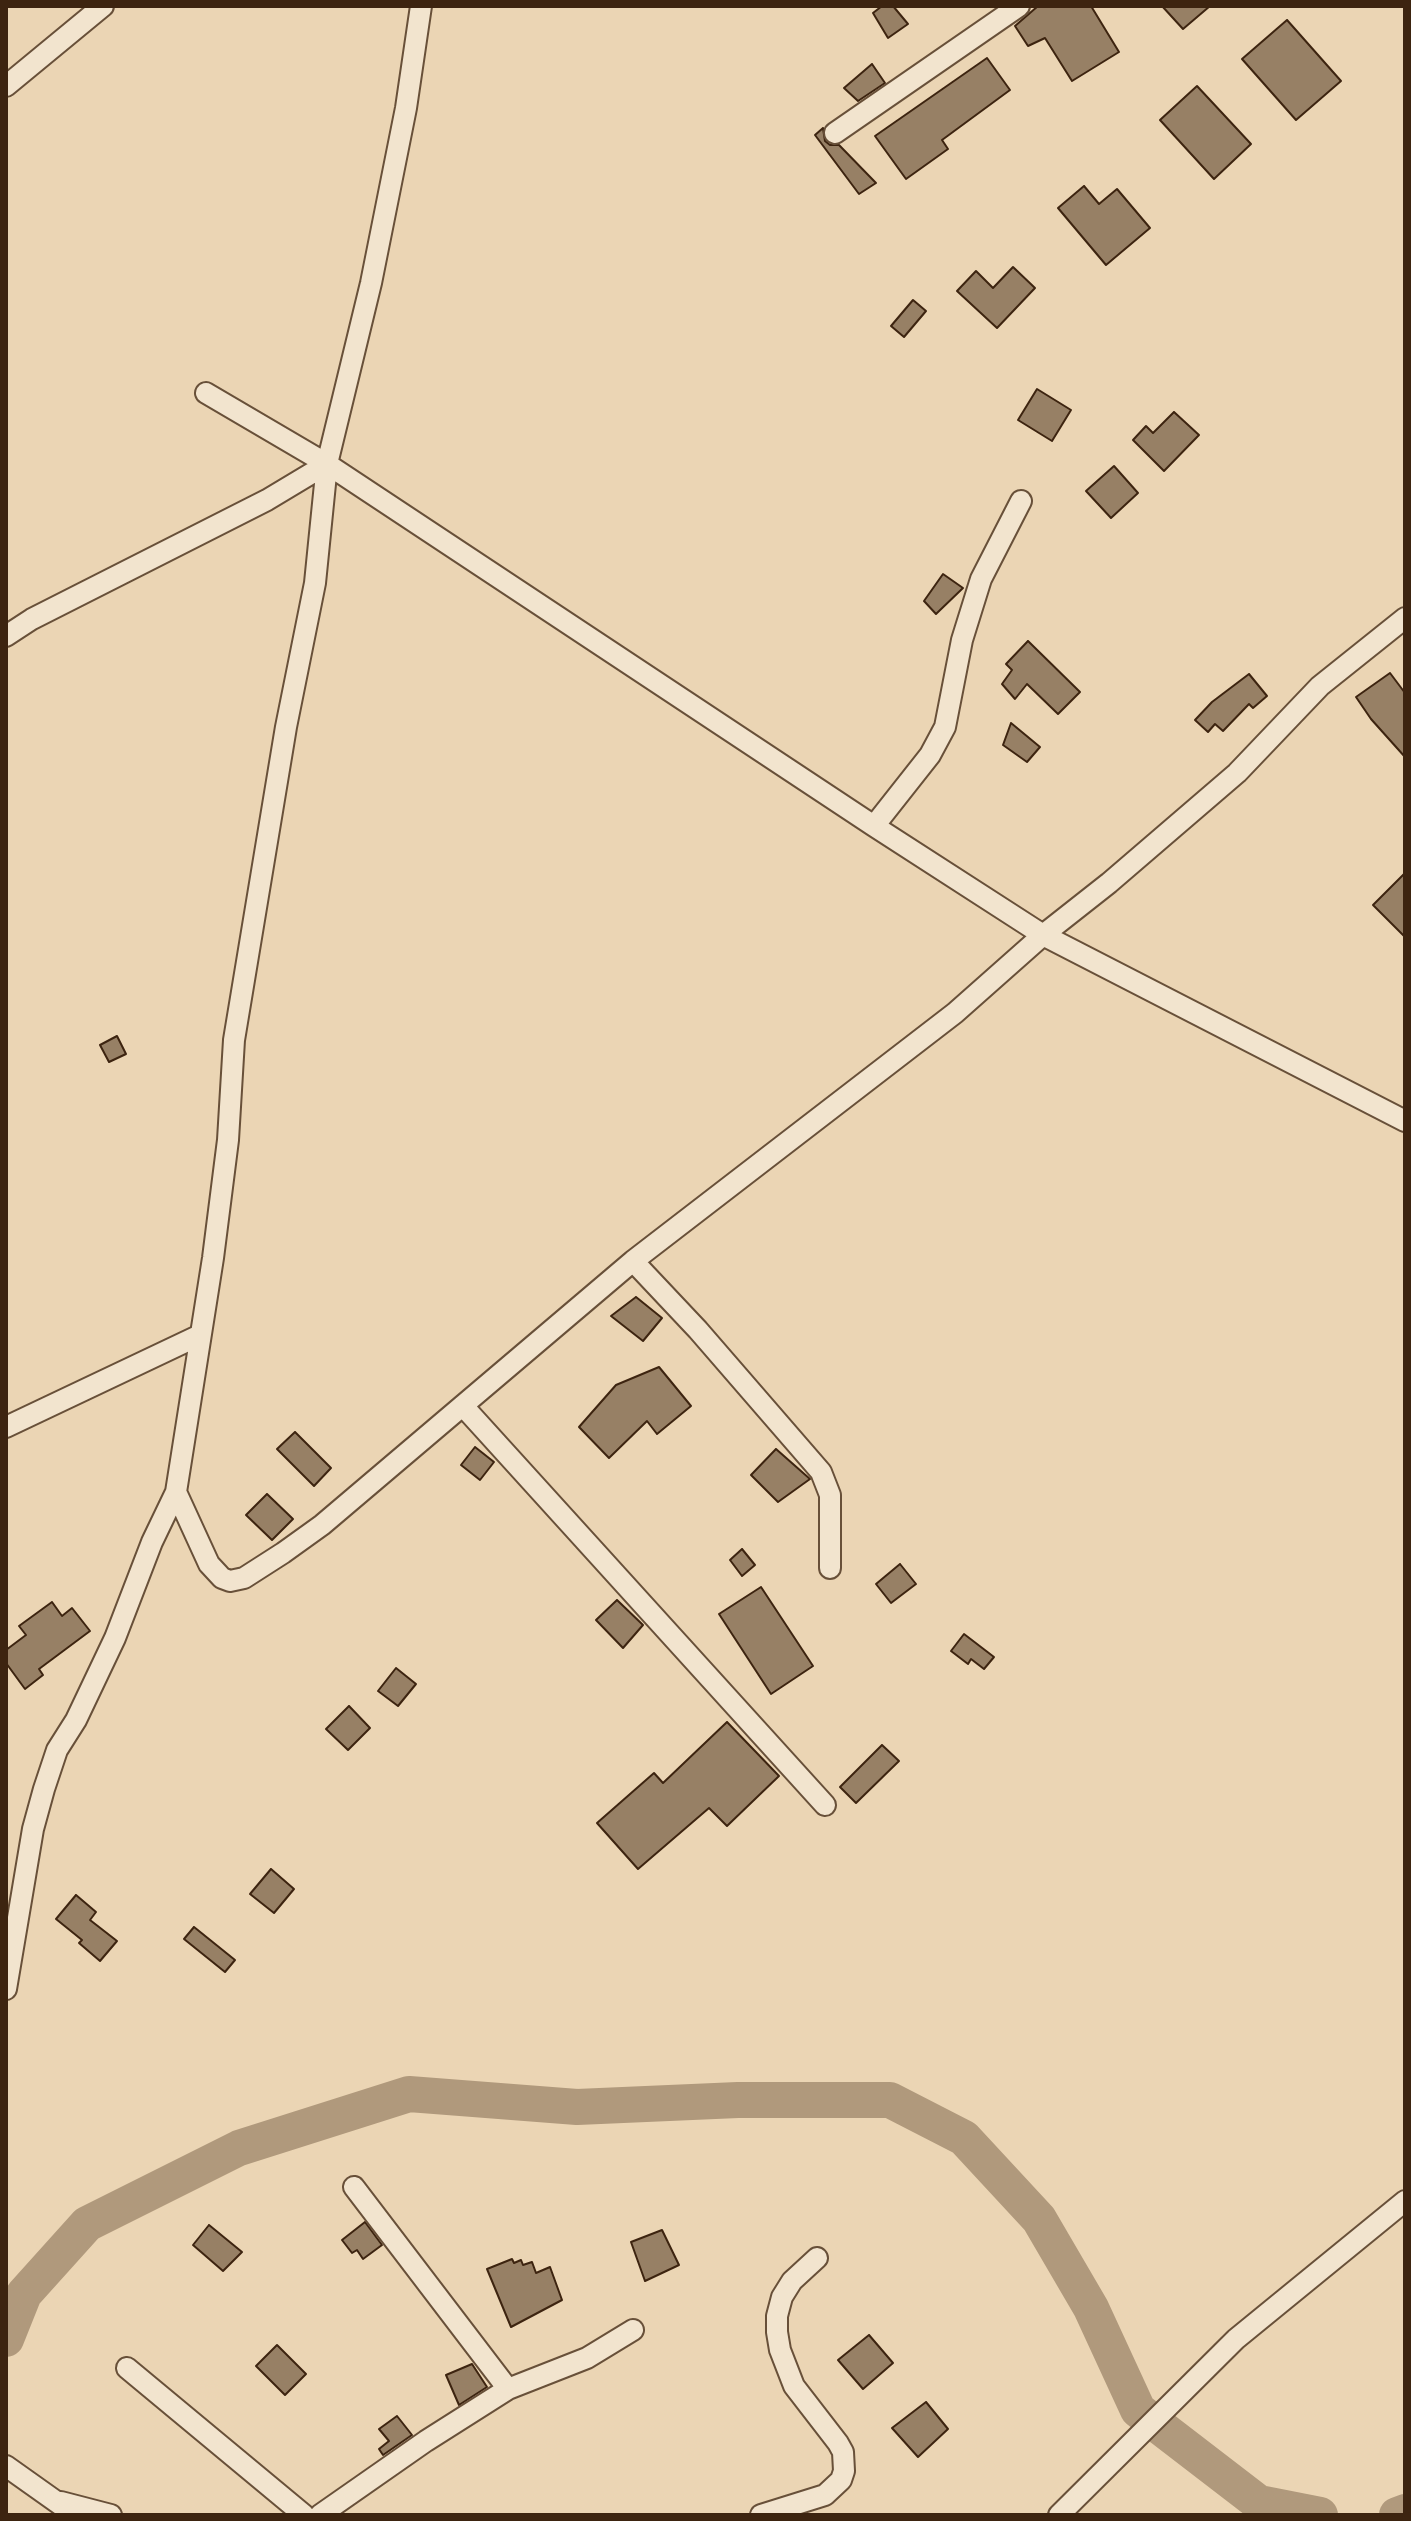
<!DOCTYPE html>
<style>
body{margin:0}
#map{position:relative;width:1411px;height:2521px;overflow:hidden;background:#ebd5b4;font-family:"IM FELL Great Primer",serif}
canvas{display:block}
.frame{position:absolute;inset:0;border:8px solid #3d2410;pointer-events:none}
</style>
<div id="map">
<canvas width="1411" height="2521"></canvas>
<div class="frame"></div>
</div>
<script>
const ctx = document.querySelector('canvas').getContext('2d');
ctx.lineJoin = 'round';
function toPath(rows) {
  const path = new Path2D();
  for (const r of rows) {
    path.moveTo(r[0], r[1]);
    for (let i = 2; i < r.length; i += 2) path.lineTo(r[i], r[i + 1]);
  }
  return path;
}
function trace(path, color, width, dash) {
  ctx.strokeStyle = color;
  ctx.lineWidth = width;
  ctx.lineCap = dash ? 'butt' : 'round';
  ctx.setLineDash(dash || []);
  ctx.stroke(path);
}
function paint(path, color) {
  ctx.fillStyle = color;
  ctx.fill(path, 'evenodd');
}
trace(toPath([
 [6,2339,24,2294,87,2224,239,2148,409,2094,577,2107,738,2100,890,2100,964,2138,1039,2219,1091,2308,1138,2410,1259,2503,1320,2515],
 [1397,2515,1405,2512]
]), '#b0997c', 36);
const building = toPath([
 [882,6,893,6,908,24,888,38,873,13,882,6],
 [1038,6,1091,6,1119,52,1072,81,1045,38,1028,46,1015,26,1038,6],
 [1162,6,1210,6,1183,29,1162,6],
 [1287,20,1341,81,1296,120,1242,59,1287,20],
 [987,58,1010,90,942,140,948,149,906,179,875,136,987,58],
 [872,64,885,83,858,101,844,88,872,64],
 [1197,86,1251,144,1214,179,1160,120,1197,86],
 [823,128,825,141,830,145,839,145,876,183,859,194,815,135,823,128],
 [1084,186,1099,204,1117,189,1150,228,1106,265,1058,208,1084,186],
 [1013,267,1035,288,997,328,957,291,976,271,993,288,1013,267],
 [913,300,926,311,904,337,891,326,913,300],
 [1037,389,1071,410,1052,441,1018,420,1037,389],
 [1174,412,1199,435,1164,471,1133,440,1146,426,1153,433,1174,412],
 [1114,466,1138,493,1111,518,1086,491,1114,466],
 [943,574,963,588,936,614,924,601,943,574],
 [1028,641,1080,692,1058,714,1027,684,1015,699,1002,684,1012,670,1006,664,1028,641],
 [1390,673,1405,693,1405,757,1371,719,1356,697,1390,673],
 [1249,674,1267,696,1253,708,1249,704,1223,731,1215,724,1208,732,1195,720,1212,702,1249,674],
 [1011,723,1040,747,1027,762,1003,745,1011,723],
 [1405,873,1405,937,1373,905,1405,873],
 [117,1036,126,1054,109,1062,100,1045,117,1036],
 [636,1297,662,1318,643,1341,611,1316,636,1297],
 [659,1367,691,1406,657,1434,647,1421,609,1458,579,1427,616,1385,659,1367],
 [295,1432,331,1468,314,1486,277,1449,295,1432],
 [475,1447,494,1462,480,1480,461,1465,475,1447],
 [776,1449,810,1479,778,1502,751,1475,776,1449],
 [267,1494,293,1519,272,1540,246,1515,267,1494],
 [742,1549,755,1565,742,1576,730,1560,742,1549],
 [900,1564,916,1584,891,1603,876,1584,900,1564],
 [761,1587,813,1666,771,1694,719,1614,761,1587],
 [617,1600,643,1625,623,1648,596,1620,617,1600],
 [52,1602,62,1616,72,1608,90,1631,39,1669,43,1675,25,1689,6,1663,6,1650,26,1635,19,1626,52,1602],
 [964,1634,994,1657,984,1669,971,1659,968,1664,951,1651,964,1634],
 [396,1668,416,1684,398,1706,378,1691,396,1668],
 [349,1706,370,1728,348,1750,326,1729,349,1706],
 [727,1722,779,1776,727,1826,709,1808,638,1869,597,1823,654,1773,663,1783,727,1722],
 [882,1745,899,1761,856,1803,840,1787,882,1745],
 [271,1869,294,1889,274,1913,250,1894,271,1869],
 [76,1895,96,1912,90,1920,117,1941,100,1961,79,1943,82,1940,56,1919,76,1895],
 [194,1927,235,1960,225,1972,184,1939,194,1927],
 [365,2222,382,2245,363,2259,357,2250,352,2253,342,2240,365,2222],
 [209,2225,242,2252,223,2271,193,2245,209,2225],
 [662,2230,679,2265,645,2281,631,2242,662,2230],
 [512,2259,514,2263,521,2260,523,2265,532,2262,536,2273,550,2267,562,2300,511,2327,487,2269,512,2259],
 [869,2335,893,2363,863,2389,838,2360,869,2335],
 [277,2345,306,2374,285,2395,256,2366,277,2345],
 [472,2364,487,2387,459,2405,446,2375,472,2364],
 [926,2402,948,2429,918,2457,892,2428,926,2402],
 [397,2416,412,2435,383,2455,379,2449,389,2441,379,2429,397,2416]
]);
paint(building, '#978065');
trace(building, '#3d2410', 2);
const street = toPath([
 [6,86,103,6],
 [835,133,1019,6],
 [206,393,327,464,874,826,1043,935,1405,1121],
 [6,636,32,619,267,500,327,464],
 [874,826,930,755,945,727,962,640,981,579,1021,501],
 [633,1261,698,1330,821,1472,830,1495,830,1568],
 [463,1406,825,1805],
 [6,1427,200,1335],
 [176,1492,209,1564,222,1578,230,1581,244,1578,283,1553,322,1525,633,1261,955,1013,1043,935,1109,883,1237,773,1320,686,1405,618],
 [6,1989,33,1829,44,1789,57,1750,76,1720,115,1638,152,1542,176,1492,213,1258,228,1140,234,1040,286,727,315,583,327,464,371,283,406,108,421,6],
 [354,2187,508,2389],
 [127,2368,304,2515],
 [6,2466,75,2515],
 [61,2502,111,2515],
 [320,2515,426,2441,508,2389,587,2358,633,2330],
 [761,2515,825,2495,841,2480,844,2471,843,2452,838,2443,794,2386,780,2350,777,2332,777,2316,782,2297,792,2281,817,2258],
 [1059,2515,1236,2339,1405,2201]
]);
trace(street, '#685039', 24);
trace(street, '#f2e4ce', 20);
</script>
